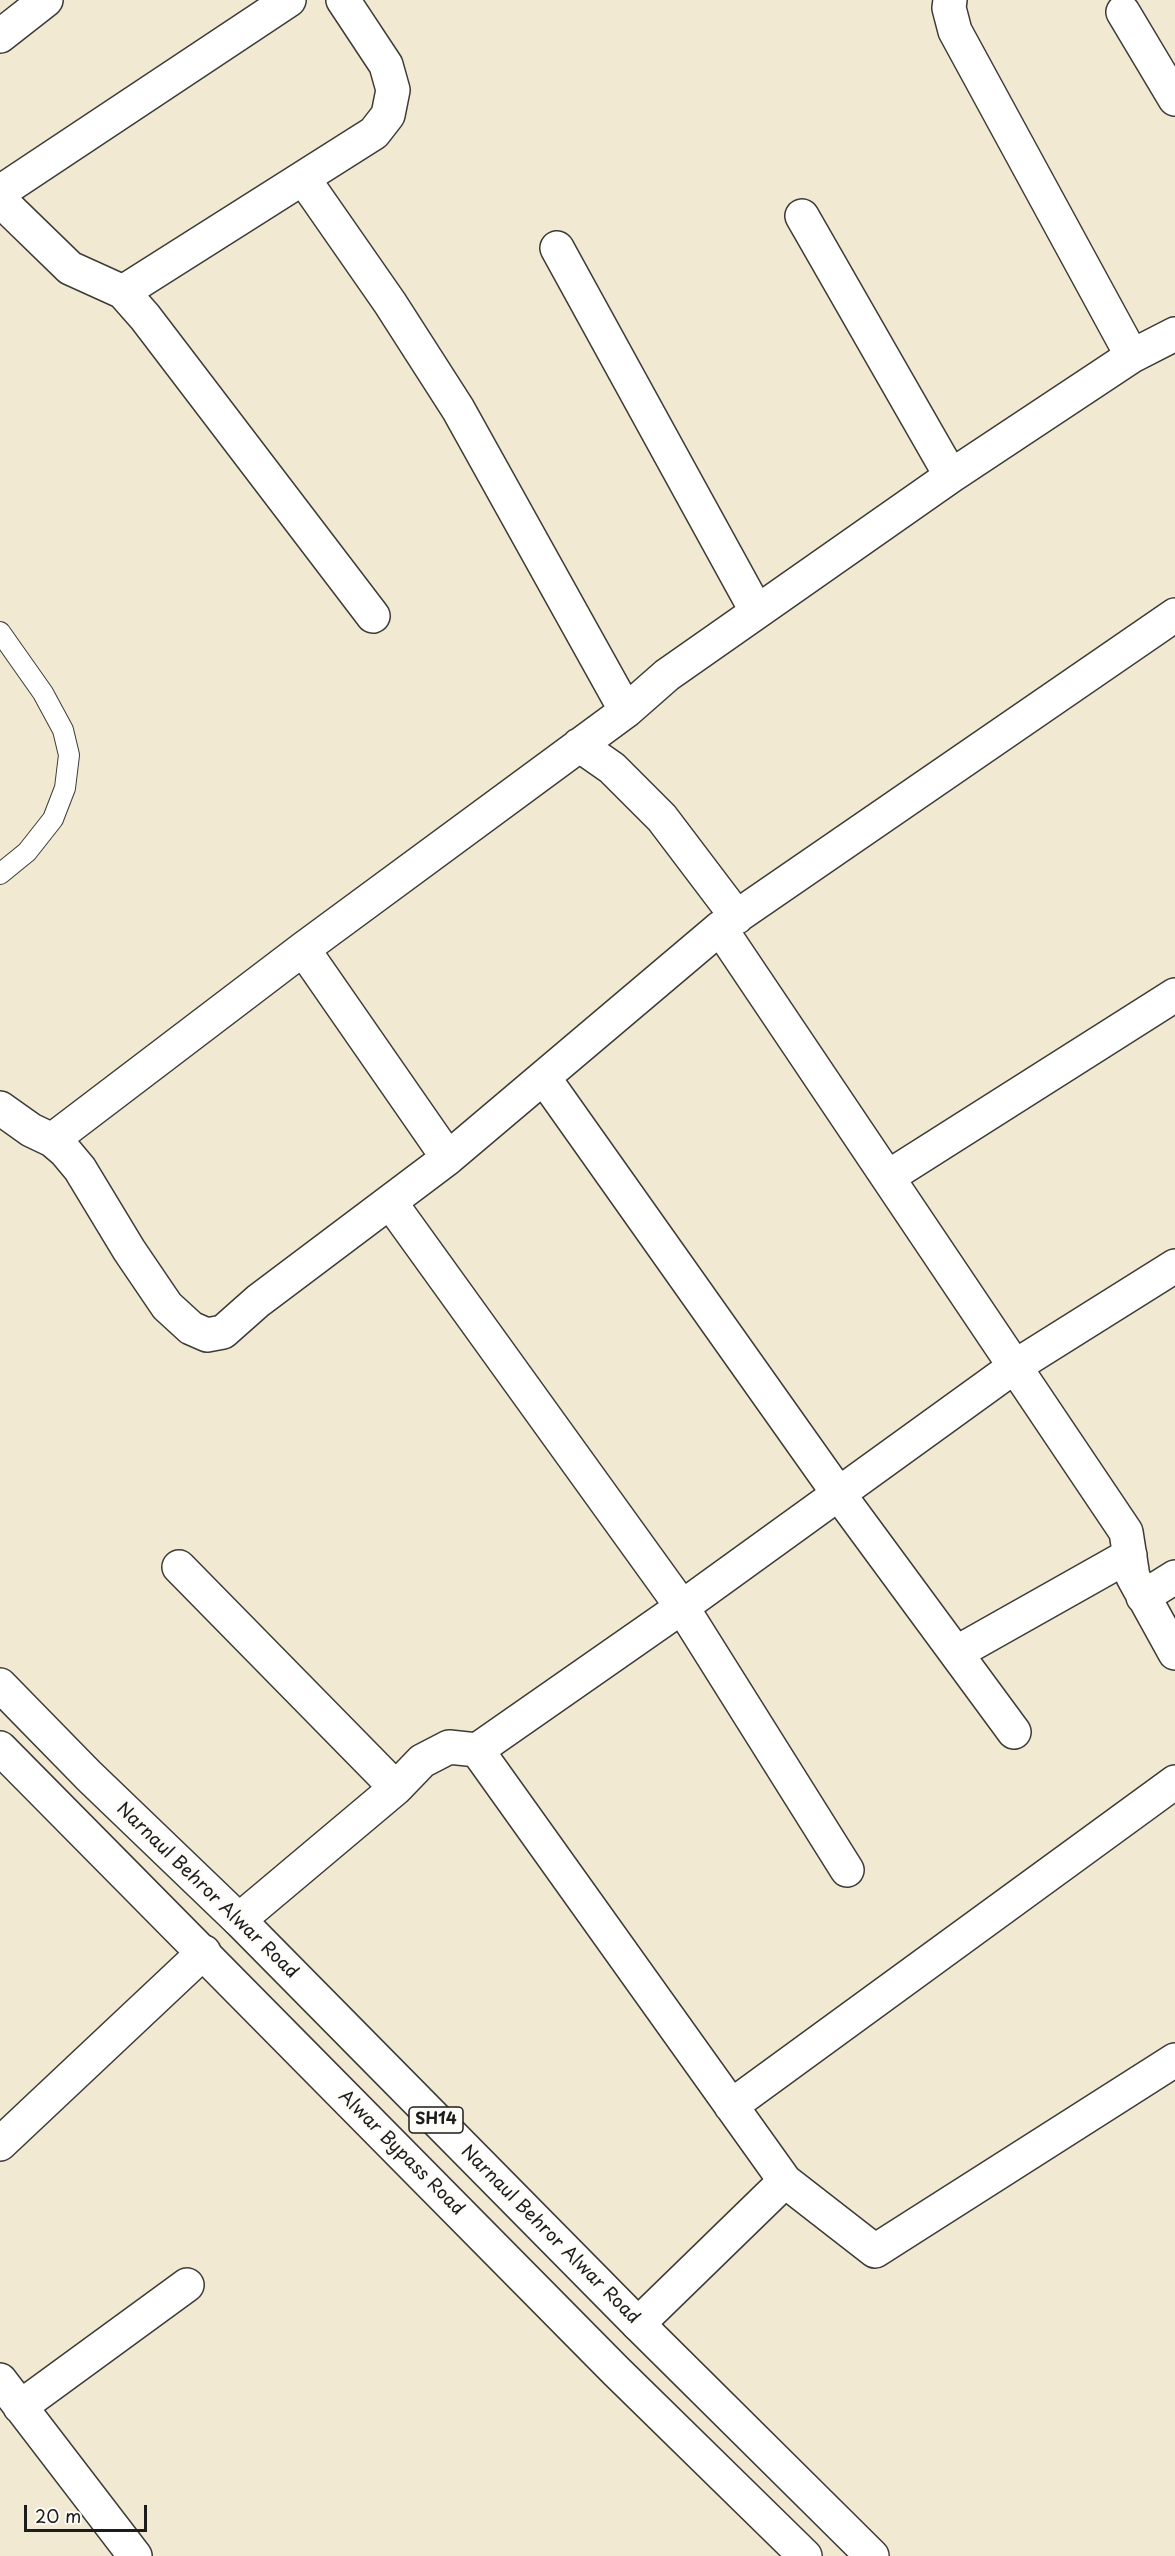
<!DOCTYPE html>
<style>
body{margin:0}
#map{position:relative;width:1175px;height:2556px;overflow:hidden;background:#f1e9d1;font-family:"Playpen Sans",sans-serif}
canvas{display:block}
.scale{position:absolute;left:24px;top:2505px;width:123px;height:27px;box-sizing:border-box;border:3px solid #1c1c1c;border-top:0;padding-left:8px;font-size:18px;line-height:21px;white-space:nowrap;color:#1c1c1c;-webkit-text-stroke:4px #fdfcf7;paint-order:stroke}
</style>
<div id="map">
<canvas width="1175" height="2556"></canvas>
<div class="scale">20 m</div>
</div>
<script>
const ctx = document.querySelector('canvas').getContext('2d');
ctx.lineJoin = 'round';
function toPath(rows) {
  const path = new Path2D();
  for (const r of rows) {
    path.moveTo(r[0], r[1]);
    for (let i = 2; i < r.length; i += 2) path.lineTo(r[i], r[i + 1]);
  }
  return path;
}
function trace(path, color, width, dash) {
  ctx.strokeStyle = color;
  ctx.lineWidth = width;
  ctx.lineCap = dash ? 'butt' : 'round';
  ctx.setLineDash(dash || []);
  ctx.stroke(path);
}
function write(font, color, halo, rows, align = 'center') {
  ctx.font = font + ' "Playpen Sans",sans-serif';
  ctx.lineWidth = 5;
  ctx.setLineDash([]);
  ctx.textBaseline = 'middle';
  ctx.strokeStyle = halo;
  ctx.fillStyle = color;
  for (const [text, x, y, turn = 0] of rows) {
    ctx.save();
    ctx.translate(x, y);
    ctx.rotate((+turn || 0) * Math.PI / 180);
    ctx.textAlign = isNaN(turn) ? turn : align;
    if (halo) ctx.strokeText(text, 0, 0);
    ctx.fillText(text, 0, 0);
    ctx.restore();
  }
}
const service = toPath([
 [0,632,43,693,63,730,69,755,65,788,53,819,27,852,0,874]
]);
const minor = toPath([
 [950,0,949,8,955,31,1132,356],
 [1123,12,1175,99],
 [0,36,46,0],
 [303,178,390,303,458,409,626,711],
 [0,192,289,0],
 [0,200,70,268,123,292,145,317,373,616],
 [802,216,951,476],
 [557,248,757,612],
 [123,292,374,133,388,115,393,90,386,65,343,0],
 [579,745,612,768,662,818,737,917],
 [720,928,1126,1532,1133,1577,1175,1653],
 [303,949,448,1158],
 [544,1078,838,1493,1014,1732],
 [0,1108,31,1130,52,1140,65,1151,80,1169,129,1250,167,1306,191,1328,207,1335,223,1332,258,1301,448,1158,720,928,1175,615],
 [52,1140,303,949,626,711,667,675,951,476,1132,356,1175,334],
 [888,1177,1175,995],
 [390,1202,682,1607,847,1870],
 [179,1567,396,1788],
 [1143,1597,1175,1577],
 [956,1653,1130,1555],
 [477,1750,682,1607,1014,1367,1175,1266],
 [239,1920,396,1788,422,1761,449,1747,477,1750,785,2181],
 [731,2106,1175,1782],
 [0,2144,204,1952],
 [638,2324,785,2181,875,2251,1175,2060],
 [0,2380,135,2556],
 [20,2407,187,2285]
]);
const primary = toPath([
 [0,1685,89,1776,239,1920,638,2324,872,2556],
 [0,1748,616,2371,805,2556]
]);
trace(service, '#3c3b37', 22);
trace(minor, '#3c3b37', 36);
trace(primary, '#3c3b37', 36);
trace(service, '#fff', 20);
trace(minor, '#fff', 33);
trace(primary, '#fff', 33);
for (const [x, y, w] of [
 [436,2120,54]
]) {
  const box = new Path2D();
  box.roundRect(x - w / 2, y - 13, w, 26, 4.5);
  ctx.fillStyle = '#fdfcf7';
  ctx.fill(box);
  trace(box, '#1c1c1c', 1.5);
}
write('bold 16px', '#1c1c1c', null, [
 ["SH14",436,2120]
]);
write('18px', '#1c1c1c', '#fdfcf7', [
 ["Narnaul Behror Alwar Road",207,1891,44],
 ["Alwar Bypass Road",401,2153,45],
 ["Narnaul Behror Alwar Road",550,2235,45]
]);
</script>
